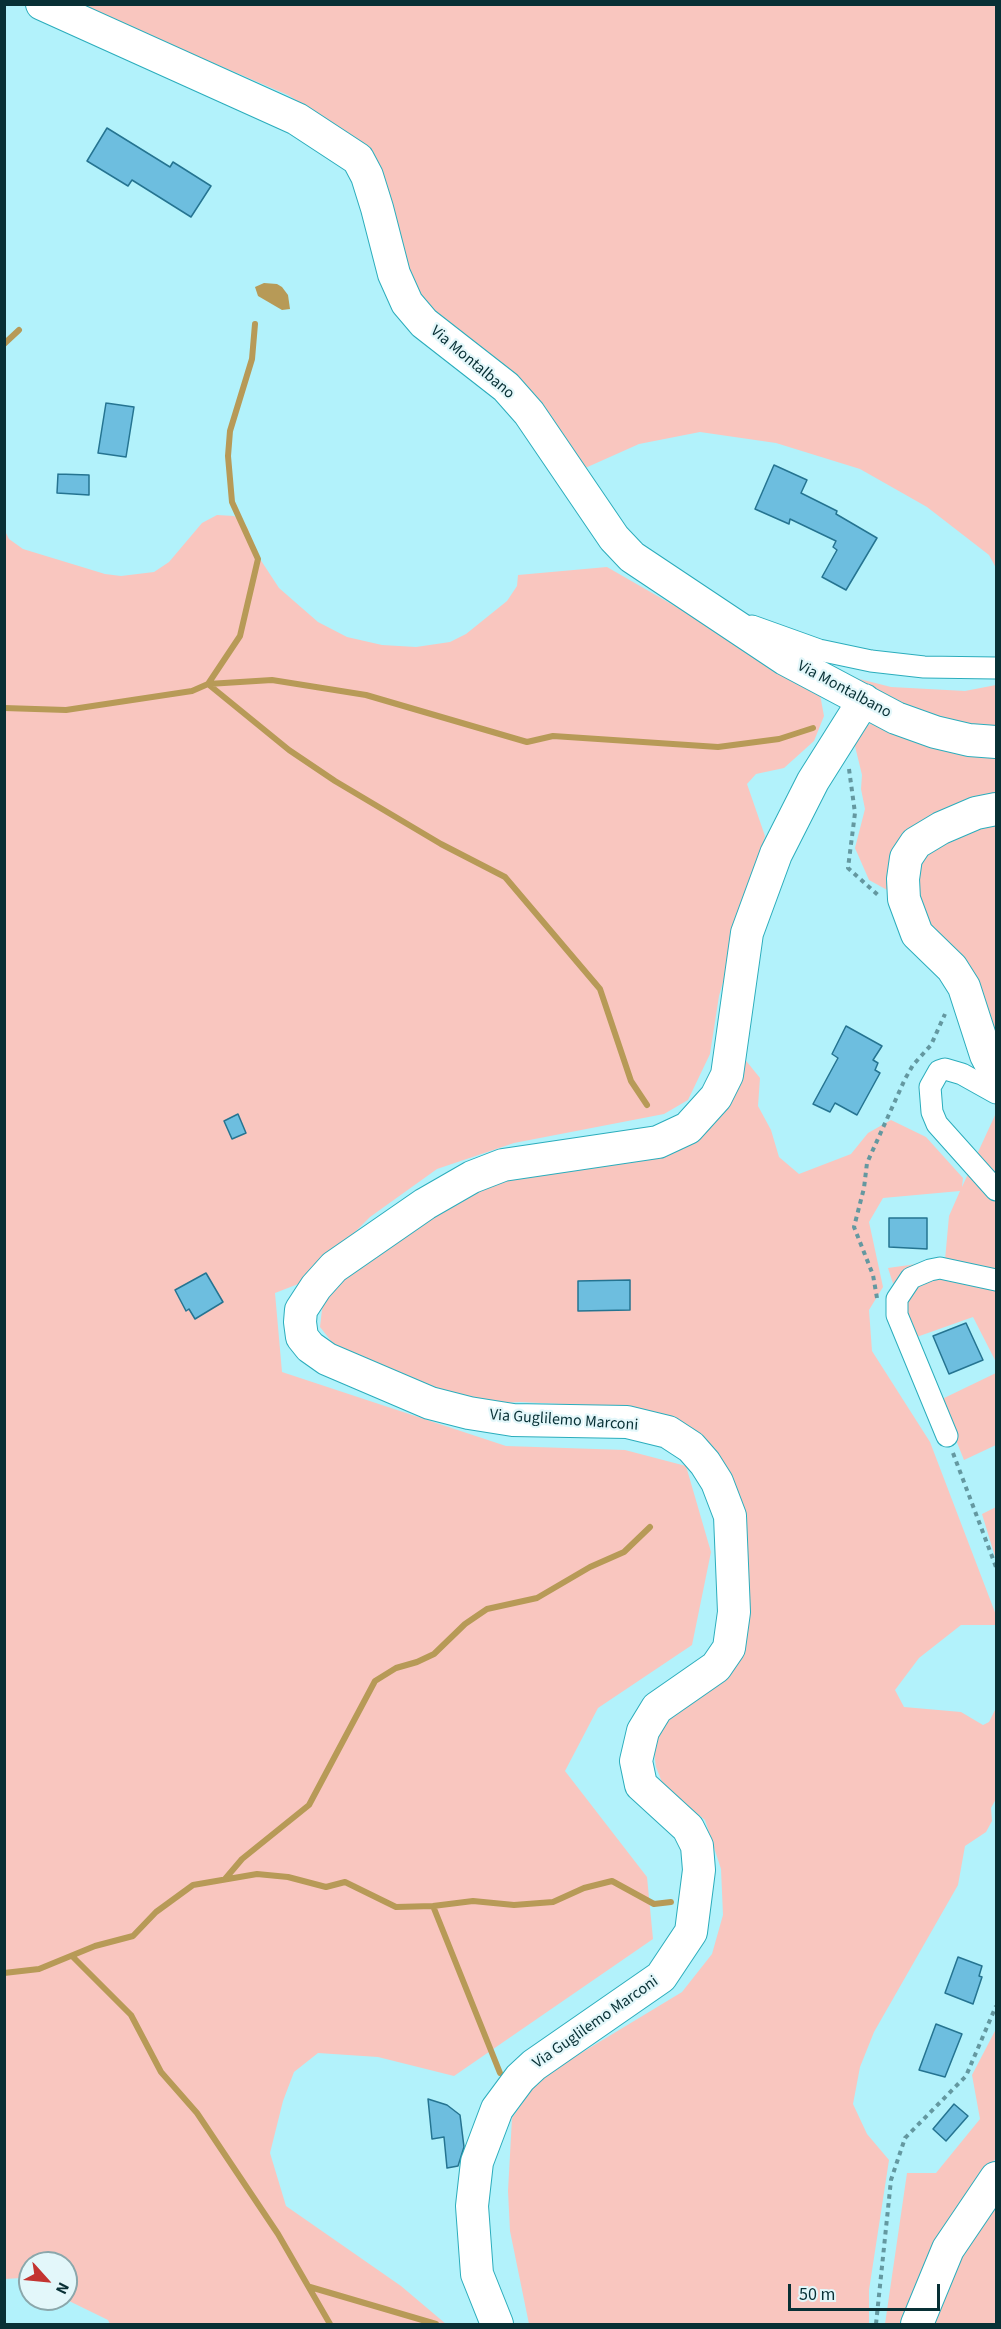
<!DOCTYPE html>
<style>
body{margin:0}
#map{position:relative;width:1001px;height:2329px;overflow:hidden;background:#b2f2fb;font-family:"Source Sans 3",sans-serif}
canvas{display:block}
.frame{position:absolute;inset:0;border:6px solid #083035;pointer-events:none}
.north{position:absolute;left:18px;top:2251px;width:60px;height:60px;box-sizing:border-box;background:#e3f7fa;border:2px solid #8ba7ab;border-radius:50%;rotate:117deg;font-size:16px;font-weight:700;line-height:24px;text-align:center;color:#083035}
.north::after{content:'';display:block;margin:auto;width:21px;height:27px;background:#c33431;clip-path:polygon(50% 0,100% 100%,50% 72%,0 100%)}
.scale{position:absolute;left:788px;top:2284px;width:152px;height:27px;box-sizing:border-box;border:3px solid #083035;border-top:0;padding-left:8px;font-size:18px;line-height:21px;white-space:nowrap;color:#083035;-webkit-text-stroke:4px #e3f7fa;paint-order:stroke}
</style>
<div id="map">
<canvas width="1001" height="2329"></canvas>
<div class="frame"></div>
<div class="north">N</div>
<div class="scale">50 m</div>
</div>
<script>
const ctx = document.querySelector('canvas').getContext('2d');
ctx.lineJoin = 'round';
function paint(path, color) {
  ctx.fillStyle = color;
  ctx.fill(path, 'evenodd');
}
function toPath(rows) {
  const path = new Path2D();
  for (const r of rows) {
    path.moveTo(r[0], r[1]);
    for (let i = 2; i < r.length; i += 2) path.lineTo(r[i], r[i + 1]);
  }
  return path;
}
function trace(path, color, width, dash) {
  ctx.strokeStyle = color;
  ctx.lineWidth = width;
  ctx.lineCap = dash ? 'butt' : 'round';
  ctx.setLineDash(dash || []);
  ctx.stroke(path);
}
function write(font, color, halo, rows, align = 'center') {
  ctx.font = font + ' "Source Sans 3",sans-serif';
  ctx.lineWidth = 4.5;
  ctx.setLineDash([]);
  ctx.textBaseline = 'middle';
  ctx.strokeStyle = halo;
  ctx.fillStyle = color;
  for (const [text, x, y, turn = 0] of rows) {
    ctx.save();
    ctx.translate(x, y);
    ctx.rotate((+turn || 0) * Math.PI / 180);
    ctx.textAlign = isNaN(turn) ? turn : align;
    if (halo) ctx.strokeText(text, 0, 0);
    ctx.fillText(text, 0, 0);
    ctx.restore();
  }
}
paint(toPath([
 [78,5,996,5,996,568,989,555,927,507,860,469,776,443,700,432,639,444,583,469,441,321,419,294,330,122,288,95],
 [217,515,234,516,247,527,260,559,279,588,318,622,347,637,382,645,416,647,450,642,466,634,507,601,517,586,518,575,607,567,819,689,824,716,814,741,784,768,756,774,747,784,765,836,719,996,710,1054,688,1100,664,1114,514,1143,437,1169,370,1217,306,1281,275,1293,282,1372,506,1446,625,1450,686,1466,711,1552,692,1645,598,1708,565,1771,647,1877,653,1939,454,2076,378,2057,318,2053,294,2072,283,2101,270,2153,286,2206,401,2286,446,2324,110,2324,108,2320,65,2299,66,2263,30,2263,30,2282,21,2278,5,2279,4,529,9,539,23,549,105,574,121,576,154,572,169,562,202,523],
 [824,670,891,687,965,691,996,685,996,732,942,722],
 [877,722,996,754,996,797,976,802,889,891,869,880,855,848,865,809,861,789,862,775,854,742,862,727],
 [996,823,996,1044,925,921,917,878,922,859,934,848,964,833],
 [743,1057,760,1078,758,1106,771,1130,779,1157,799,1174,851,1154,868,1133,891,1120,926,1137,963,1178,962,1187,996,1113,996,1362,973,1317,911,1339,888,1268,945,1260,949,1216,960,1191,883,1198,869,1222,883,1287,869,1310,872,1351,930,1442,996,1615,996,1625,961,1625,919,1658,895,1690,904,1707,961,1712,983,1725,989,1722,996,1708,996,1799,991,1808,992,1821,986,1832,965,1846,958,1885,874,2032,860,2067,853,2104,867,2134,889,2160,869,2290,869,2324,529,2324,510,2231,508,2191,512,2118,532,2089,553,2070,682,1992,712,1954,723,1915,721,1869,705,1820,664,1787,656,1767,654,1752,656,1738,676,1710,725,1677,744,1654,748,1625,744,1513,627,1407,520,1402,485,1404,450,1399,335,1346,320,1327,323,1301,354,1270,447,1204,481,1188,527,1174,667,1153],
 [996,1373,996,1445,964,1460,940,1400],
 [996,1507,996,1560,982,1514],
 [996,2029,996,2158,971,2192,905,2324,885,2324,907,2173,936,2173,980,2119,972,2075],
 [996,2197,996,2324,931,2324,946,2284]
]), '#f9c6bf');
paint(toPath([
 [264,283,277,284,282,287,288,295,290,309,282,310,258,296,255,287]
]), '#b79a57');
trace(toPath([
 [4,344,19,330],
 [208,684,289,750,335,781,441,844,505,877,600,989,631,1081,647,1105],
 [208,684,240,636,258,559,232,502,228,456,230,431,252,359,255,324],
 [4,708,66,710,192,691,208,684,272,680,366,695,527,742,553,736,718,747,779,739,813,728],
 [225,1879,242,1859,309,1805,375,1681,396,1668,417,1662,434,1654,465,1624,487,1609,537,1598,590,1567,624,1552,650,1527],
 [433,1906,500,2073],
 [73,1957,131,2015,161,2072,197,2113,278,2234,330,2324],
 [4,1973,39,1969,95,1946,133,1936,156,1912,193,1885,257,1874,288,1877,326,1887,345,1882,396,1907,433,1906,473,1901,514,1905,553,1902,584,1888,612,1881,654,1904,671,1902],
 [310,2287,436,2324]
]), '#b79a57', 6);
const building = toPath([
 [107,128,170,167,173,162,211,186,191,217,132,180,128,186,87,161,107,128],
 [106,403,134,407,126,457,98,453,106,403],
 [774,465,807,480,801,493,837,511,836,514,877,538,846,590,822,577,837,550,833,547,836,541,790,519,789,524,755,509,774,465],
 [58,474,89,475,89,495,57,493,58,474],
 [846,1026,882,1046,873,1060,878,1063,875,1070,880,1073,857,1115,835,1103,830,1112,813,1104,838,1058,832,1054,846,1026],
 [238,1114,246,1133,232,1139,224,1121,238,1114],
 [889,1218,927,1218,927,1249,889,1247,889,1218],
 [206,1273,223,1302,195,1319,189,1309,186,1311,175,1290,206,1273],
 [630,1280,630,1310,578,1311,578,1281,630,1280],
 [966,1323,983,1360,949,1374,933,1336,966,1323],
 [958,1957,982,1966,979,1976,982,1977,973,2004,945,1993,958,1957],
 [936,2024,962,2034,945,2077,919,2070,936,2024],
 [428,2099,447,2105,460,2115,464,2147,458,2166,447,2168,444,2137,432,2139,428,2099],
 [954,2104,968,2116,946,2141,933,2129,954,2104]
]);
paint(building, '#6dbedf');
trace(building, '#257491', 1.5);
const street = toPath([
 [752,626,819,650,871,661,924,667,996,668],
 [996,1093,962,1074,945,1069,939,1071,930,1087,932,1112,937,1124,996,1190],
 [947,1436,897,1315,897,1299,911,1278,930,1270,940,1268,996,1280]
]);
const secondary = toPath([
 [42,4,297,119,358,159,367,176,377,208,394,274,407,303,424,323,506,387,529,413,614,538,632,557,785,659,896,718,935,732,969,740,996,742],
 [996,809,976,813,941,828,916,843,906,858,903,879,904,899,917,934,952,968,964,987,986,1055,996,1074],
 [497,2324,477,2274,472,2206,477,2162,497,2109,520,2078,534,2065,661,1977,691,1932,699,1870,697,1846,688,1828,641,1785,636,1761,643,1731,657,1708,716,1667,729,1648,734,1612,730,1516,717,1482,705,1463,691,1447,668,1432,627,1422,513,1420,469,1413,430,1403,327,1359,310,1347,302,1337,300,1322,301,1310,316,1287,334,1267,425,1204,472,1177,503,1165,658,1142,688,1128,716,1097,727,1075,747,933,776,854,813,781,864,700],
 [917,2324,948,2249,996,2178]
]);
trace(street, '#2badbc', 23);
trace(secondary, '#2badbc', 34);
trace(toPath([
 [849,769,855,813,848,868,879,896],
 [877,1298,873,1275,854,1227,864,1188,867,1163,905,1079,913,1065,931,1045,945,1014],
 [953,1453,996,1567],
 [876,2324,891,2180,905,2138,966,2076,996,2006]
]), '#6498a0', 4, [4.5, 4.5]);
trace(street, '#fff', 21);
trace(secondary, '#fff', 32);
write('16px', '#083035', '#e3f7fa', [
 ["Via Montalbano",472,363,40],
 ["Via Montalbano",844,690,28],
 ["Via Guglilemo Marconi",564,1421,4],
 ["Via Guglilemo Marconi",596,2023,-35]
]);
</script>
